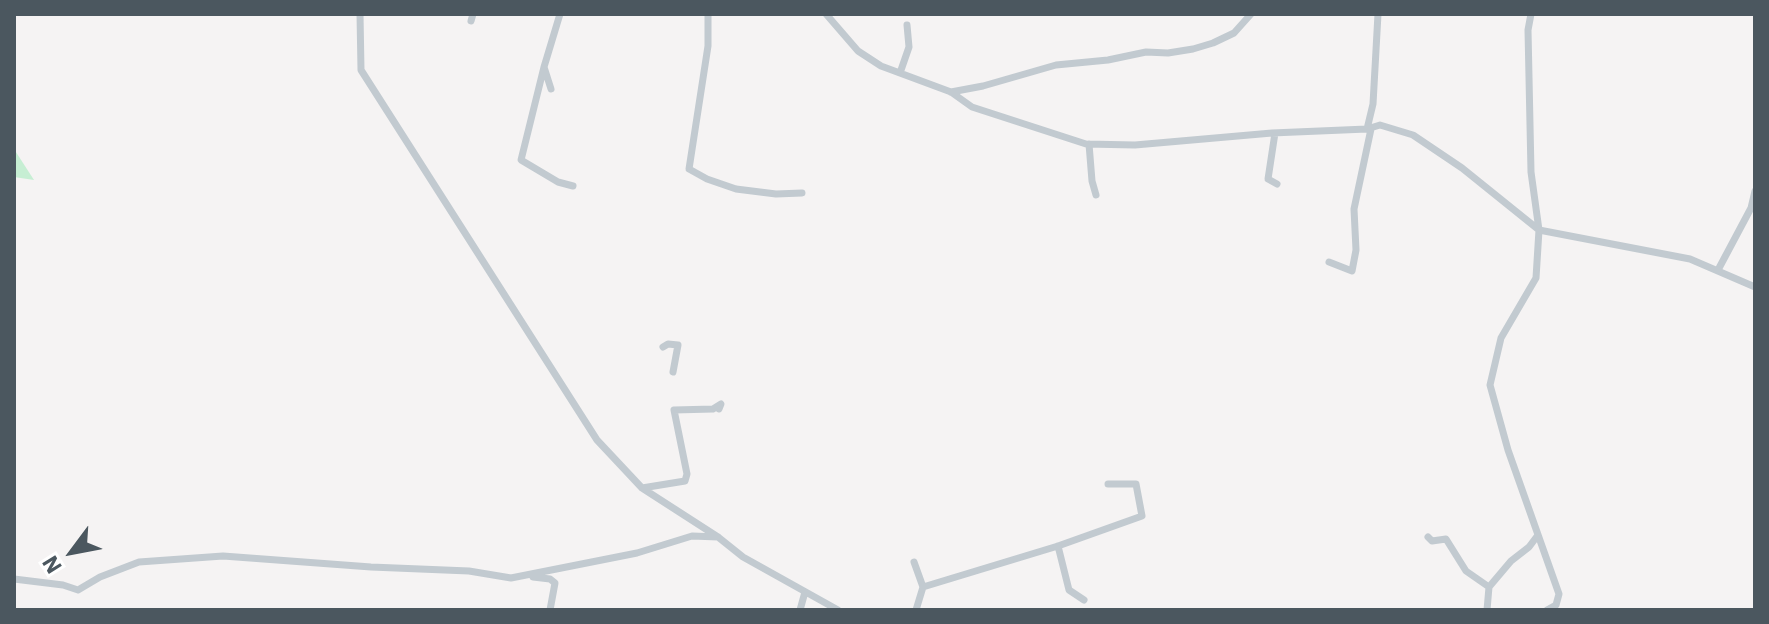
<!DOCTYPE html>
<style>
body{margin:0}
#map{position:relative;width:1769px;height:624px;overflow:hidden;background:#f5f3f3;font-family:"IBM Plex Sans",sans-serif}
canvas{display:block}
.frame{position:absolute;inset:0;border:16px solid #4b575f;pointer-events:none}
.north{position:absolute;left:32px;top:512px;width:80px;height:80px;-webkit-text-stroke:6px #fff;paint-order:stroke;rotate:238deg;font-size:22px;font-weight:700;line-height:32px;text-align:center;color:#4b575f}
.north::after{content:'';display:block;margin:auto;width:28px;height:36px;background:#4b575f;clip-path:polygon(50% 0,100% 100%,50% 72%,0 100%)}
</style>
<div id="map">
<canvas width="1769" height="624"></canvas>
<div class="frame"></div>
<div class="north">N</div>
</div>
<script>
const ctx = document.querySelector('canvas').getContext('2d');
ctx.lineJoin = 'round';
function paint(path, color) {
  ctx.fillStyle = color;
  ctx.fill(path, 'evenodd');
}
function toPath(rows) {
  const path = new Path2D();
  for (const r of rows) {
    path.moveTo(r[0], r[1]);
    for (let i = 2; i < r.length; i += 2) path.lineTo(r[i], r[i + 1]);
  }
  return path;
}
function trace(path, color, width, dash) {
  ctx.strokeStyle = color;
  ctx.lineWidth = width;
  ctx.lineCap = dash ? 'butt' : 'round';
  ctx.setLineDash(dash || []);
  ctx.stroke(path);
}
paint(toPath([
 [14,149,34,180,14,177]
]), '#c6eed3');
trace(toPath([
 [360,14,361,70,597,440,642,488,718,537,743,557,838,610],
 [708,14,708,46,689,169,707,179,736,189,776,194,802,193],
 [826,14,858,51,881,66,951,92,972,107,1086,144,1135,145,1272,133,1367,129,1380,125,1413,135,1462,168,1539,230,1531,172,1528,30,1531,14],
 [471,21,473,14],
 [544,67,521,160,558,182,573,186],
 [900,73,909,47,907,25],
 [551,89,544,67,560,14],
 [951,92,983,86,1056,65,1108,60,1146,52,1168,53,1193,49,1213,43,1234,33,1251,14],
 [1367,129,1373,104,1378,14],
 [1275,133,1268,179,1277,184],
 [1089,144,1092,181,1096,195],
 [1329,262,1352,271,1356,250,1354,209,1371,129],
 [1718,270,1751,208,1755,191],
 [663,347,668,344,678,345,673,372],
 [642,488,685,481,687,474,674,410,713,409,721,404,719,409],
 [1428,537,1432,541,1446,539,1466,571,1489,587],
 [1058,546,1069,590,1084,600],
 [914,562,923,587,916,610],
 [533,577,550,579,555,583,550,610],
 [14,579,63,585,78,590,100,577,139,562,223,556,371,567,469,571,511,578,637,553,692,536,718,537],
 [923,587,1058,546,1142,516,1136,484,1108,484],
 [800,610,805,592],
 [1487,610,1489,587,1511,561,1529,547,1538,535],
 [1547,610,1556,605,1559,594,1508,450,1490,385,1501,338,1536,278,1539,230,1690,259,1755,287]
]), '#c2cad0', 7);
</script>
